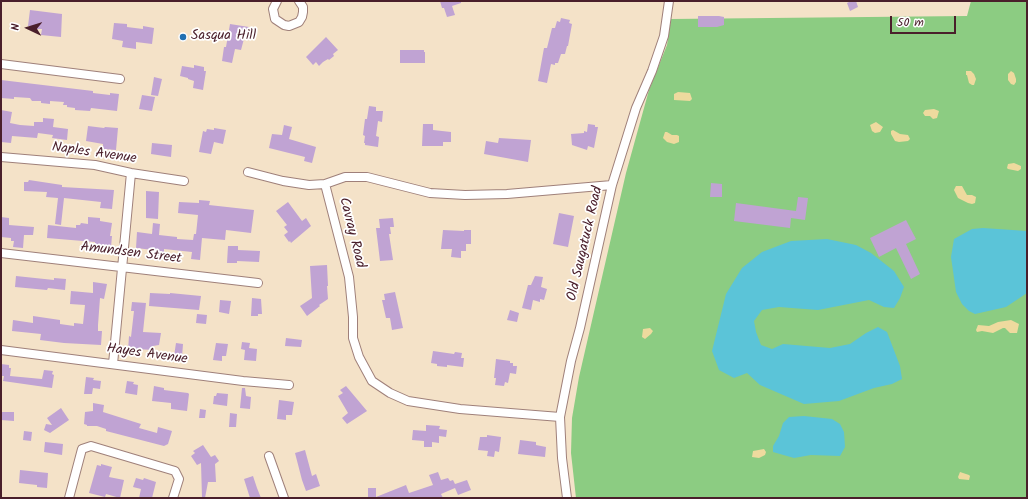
<!DOCTYPE html>
<style>
body{margin:0}
#map{position:relative;width:1028px;height:499px;overflow:hidden;background:#f4e2c8;font-family:Kalam,sans-serif}
canvas{display:block}
.frame{position:absolute;inset:0;border:2px solid #4a1f2b;pointer-events:none}
.north{position:absolute;left:8px;top:8px;width:40px;height:40px;-webkit-text-stroke:3px #fff;paint-order:stroke;rotate:274deg;font-size:11px;font-weight:700;line-height:16px;text-align:center;color:#4a1f2b}
.north::after{content:'';display:block;margin:auto;width:14px;height:18px;background:#4a1f2b;clip-path:polygon(50% 0,100% 100%,50% 72%,0 100%)}
.scale{position:absolute;left:890px;top:16px;width:66px;height:18px;box-sizing:border-box;border:2px solid #4a1f2b;border-top:0;padding-left:5px;font-size:12px;line-height:14px;white-space:nowrap;color:#4a1f2b;-webkit-text-stroke:3px #fff;paint-order:stroke}
</style>
<div id="map">
<canvas width="1028" height="499"></canvas>
<div class="frame"></div>
<div class="north">N</div>
<div class="scale">50 m</div>
</div>
<script>
const ctx = document.querySelector('canvas').getContext('2d');
ctx.lineJoin = 'round';
function paint(path, color) {
  ctx.fillStyle = color;
  ctx.fill(path, 'evenodd');
}
function toPath(rows) {
  const path = new Path2D();
  for (const r of rows) {
    path.moveTo(r[0], r[1]);
    for (let i = 2; i < r.length; i += 2) path.lineTo(r[i], r[i + 1]);
  }
  return path;
}
function trace(path, color, width, dash) {
  ctx.strokeStyle = color;
  ctx.lineWidth = width;
  ctx.lineCap = dash ? 'butt' : 'round';
  ctx.setLineDash(dash || []);
  ctx.stroke(path);
}
function write(font, color, halo, rows, align = 'center') {
  ctx.font = font + ' Kalam,sans-serif';
  ctx.lineWidth = 3.5;
  ctx.setLineDash([]);
  ctx.textBaseline = 'middle';
  ctx.strokeStyle = halo;
  ctx.fillStyle = color;
  for (const [text, x, y, turn = 0] of rows) {
    ctx.save();
    ctx.translate(x, y);
    ctx.rotate((+turn || 0) * Math.PI / 180);
    ctx.textAlign = isNaN(turn) ? turn : align;
    if (halo) ctx.strokeText(text, 0, 0);
    ctx.fillText(text, 0, 0);
    ctx.restore();
  }
}
paint(toPath([
 [971,1,1027,1,1027,498,576,498,571,453,572,418,579,377,626,173,649,90,667,45,671,19,967,16]
]), '#8ccc82');
paint(toPath([
 [966,71,971,71,974,74,976,79,974,85,972,85,969,83,967,75,966,75],
 [1011,71,1014,73,1016,79,1016,82,1014,85,1011,84,1008,80,1008,74],
 [678,92,690,93,692,99,690,101,674,100,674,94],
 [934,109,939,111,937,118,933,119,930,116,925,116,923,113,925,110],
 [876,122,883,127,880,132,875,133,872,131,870,125],
 [893,130,900,134,908,135,910,139,908,141,899,142,895,141,891,134,891,131],
 [665,132,667,132,672,135,677,135,679,136,679,142,674,144,667,142,663,138],
 [1014,163,1021,166,1021,169,1018,171,1008,169,1007,168,1008,164],
 [956,186,962,186,967,195,972,195,976,197,975,203,972,204,968,203,958,198,954,190],
 [1011,320,1019,324,1017,333,1010,333,1005,328,1003,328,993,333,982,331,977,332,976,330,978,325,989,326,998,322],
 [650,328,653,331,651,334,645,339,642,337,643,329],
 [764,449,766,452,765,455,759,458,752,457,753,451],
 [960,472,969,475,970,476,969,480,959,479,958,477]
]), '#eeda9e');
paint(toPath([
 [983,228,1027,231,1027,293,1006,307,975,314,969,311,962,304,956,292,951,257,954,239,972,229],
 [827,239,856,245,871,253,894,271,904,287,900,298,894,308,884,307,869,300,818,310,779,307,762,310,754,321,756,332,761,345,772,349,783,344,830,348,850,344,866,333,878,327,887,332,900,366,902,379,892,384,874,388,839,401,804,404,760,385,747,373,734,378,719,370,712,351,726,294,742,268,762,252,791,241],
 [804,416,832,419,840,424,844,432,845,447,840,456,811,455,794,458,773,452,773,446,779,436,783,423,789,417]
]), '#5bc4d8');
paint(toPath([
 [440,1,461,1,461,3,452,6,455,15,447,17,444,8,442,8],
 [851,1,856,1,858,7,850,11,847,3],
 [30,10,62,14,61,37,41,35,42,29,36,29,36,27,28,26],
 [698,16,719,16,724,17,724,25,717,27,698,27],
 [561,18,570,20,569,23,572,24,568,46,567,46,565,54,561,54,558,63,555,63,555,65,551,64,547,83,538,81,544,48,547,48,552,28,555,28,557,21,560,22],
 [114,23,127,24,127,27,143,29,143,26,154,28,152,44,136,42,136,49,122,47,123,41,112,39],
 [230,24,249,27,247,36,245,35,241,50,235,49,232,63,222,61,224,47,226,47],
 [326,37,338,50,333,54,334,56,329,60,328,59,323,62,319,66,316,62,313,65,306,57],
 [400,50,424,50,424,52,425,52,425,63,400,63],
 [194,65,204,67,204,71,206,71,203,90,193,88,194,81,188,79,188,78,180,76,182,66,194,68],
 [154,77,162,79,158,96,151,95],
 [1,80,93,91,93,93,110,95,110,93,119,94,117,111,91,108,90,111,75,110,75,108,67,107,67,105,63,105,64,102,50,101,50,104,41,103,41,101,32,101,30,98,14,97,14,99,1,98],
 [142,95,155,97,152,111,139,109],
 [369,106,376,107,376,111,383,111,382,122,378,121,376,136,379,137,378,147,365,145,365,143,364,143,365,136,363,135,365,119,367,119],
 [1,110,12,112,10,123,20,125,34,126,34,122,43,122,43,118,54,119,53,127,68,129,67,140,52,138,53,135,38,133,37,138,12,136,11,143,1,142],
 [423,124,433,124,433,130,451,132,451,142,443,142,443,146,422,146],
 [588,124,595,125,595,127,598,127,594,148,588,146,587,150,572,145,571,134,584,133,584,131,587,132],
 [284,125,292,127,289,139,316,147,312,163,304,161,305,157,269,148,272,134,282,135],
 [88,126,104,128,105,127,118,128,116,150,103,149,103,144,86,141],
 [214,128,226,130,223,144,214,142,211,154,199,152,203,131,206,132,207,129,214,130],
 [499,138,531,140,528,162,484,154,486,141,498,143],
 [152,143,172,145,171,157,151,154],
 [29,180,62,185,62,187,114,190,112,209,100,208,101,202,64,198,61,225,55,224,58,198,46,197,47,192,24,191,24,182,28,182],
 [711,183,722,184,722,197,710,197],
 [146,191,159,192,158,219,146,218],
 [798,197,808,198,805,220,791,218,790,228,734,221,736,203,796,211],
 [199,200,210,201,209,205,254,210,251,233,226,230,225,240,202,238,200,260,191,259,192,252,164,249,164,256,153,255,153,250,136,248,137,232,152,234,153,223,160,224,159,235,177,237,177,239,193,240,194,234,196,234,198,215,178,213,179,202,199,203],
 [288,202,302,221,306,218,311,226,291,243,290,241,289,242,284,235,288,232,284,227,287,225,276,211],
 [559,213,574,216,568,247,553,244],
 [1,217,9,218,9,225,34,227,33,235,24,235,23,248,13,247,14,241,11,241,11,238,1,237],
 [88,217,100,218,100,221,112,223,110,236,112,236,111,247,95,245,95,242,47,238,48,225,76,228,76,225,80,225,81,223,88,224],
 [393,218,394,227,390,227,391,234,389,234,393,260,380,261,376,228,380,228,379,219],
 [906,220,916,239,906,244,920,274,911,279,896,248,879,257,870,238],
 [443,230,464,231,464,230,471,230,471,244,466,244,466,251,461,251,461,258,451,257,452,249,441,249],
 [228,246,238,246,238,250,260,251,259,262,237,261,237,263,227,263],
 [327,265,328,286,327,286,328,299,319,305,320,306,307,316,300,306,312,298,310,266],
 [16,276,54,280,54,278,66,279,65,290,48,288,47,290,15,287],
 [535,276,543,277,541,287,547,289,544,300,540,299,540,302,533,300,531,310,522,308,528,285,531,285],
 [93,282,107,284,104,299,100,298,98,325,98,331,102,331,101,345,64,343,40,340,41,334,12,331,13,320,33,323,33,316,60,320,60,324,74,326,74,323,83,324,85,305,70,304,71,291,93,293],
 [395,292,403,328,392,330,390,318,386,318,382,300,385,300,384,294],
 [150,293,170,294,170,293,201,296,199,310,149,306],
 [252,298,261,299,262,314,258,314,258,316,251,316],
 [220,300,231,301,229,314,219,312],
 [132,302,146,303,143,332,161,333,159,345,153,346,153,350,136,349,136,352,128,351,129,336,131,337,134,311,131,311],
 [510,310,519,313,517,322,507,320],
 [197,314,207,315,206,324,196,323],
 [286,338,302,340,301,347,285,346],
 [242,342,250,343,249,348,257,349,256,361,244,360,245,350,241,349],
 [176,343,183,344,182,357,174,356],
 [216,343,228,344,226,356,222,356,222,361,213,360],
 [433,351,454,354,455,352,462,353,461,358,464,358,463,367,447,365,447,367,437,366,437,364,431,363],
 [496,359,510,361,510,363,513,363,513,366,517,366,516,374,510,373,508,383,505,382,504,386,495,385,496,378,494,378],
 [1,364,9,365,9,368,11,368,10,376,42,379,44,370,53,371,52,374,54,375,52,388,3,381,4,376,1,376],
 [86,377,94,378,93,380,101,381,100,389,93,388,92,394,84,394],
 [127,381,134,382,133,384,138,385,137,395,125,393],
 [154,386,164,388,164,390,188,393,189,394,187,411,171,409,171,403,152,401],
 [346,386,367,411,347,424,342,418,348,413,338,396,343,393,340,390],
 [242,388,245,388,246,396,251,397,250,409,240,408],
 [217,393,228,394,227,406,213,404,214,396,216,396],
 [279,400,294,402,292,415,286,415,286,420,277,419],
 [93,403,104,405,103,412,141,424,139,428,157,433,158,427,172,431,168,444,164,446,106,431,106,429,97,426,87,426,87,425,84,424,85,412,93,411],
 [61,408,69,420,50,433,44,430,46,424,52,425,47,418],
 [200,409,206,410,205,418,199,418],
 [1,412,14,412,14,421,1,420],
 [230,413,237,414,236,427,229,427],
 [426,425,440,426,439,429,447,430,446,437,439,436,439,443,432,442,432,447,424,447,424,441,412,440,413,430,426,431],
 [24,431,32,432,31,441,23,440],
 [487,435,501,437,499,452,495,451,494,457,487,456,488,451,478,450,480,437,487,437],
 [520,440,536,442,536,445,546,447,545,457,518,454],
 [45,442,63,444,62,455,44,452],
 [203,445,211,457,215,455,219,461,215,464,216,482,208,482,205,498,202,498,201,463,197,465,191,456,195,453,193,451],
 [305,450,312,476,316,474,320,486,306,491,302,480,295,453],
 [101,464,112,467,109,477,124,480,120,498,106,494,105,497,89,493,97,465,101,466],
 [20,470,48,473,47,488,37,487,37,485,19,483],
 [438,472,441,480,448,478,450,481,453,480,455,484,467,480,471,490,458,495,455,488,441,494,443,498,368,498,368,488,376,488,376,497,406,485,409,493,433,485,429,475],
 [253,476,257,488,261,498,250,498,244,479],
 [136,478,143,480,144,478,156,482,152,498,139,498,141,489,133,487]
]), '#c0a3d3');
const minor = toPath([
 [277,1,273,9,275,19,284,25,289,26,299,22,302,17,303,12,303,7,299,1],
 [1,64,120,79],
 [1,157,95,165,131,173,184,181],
 [248,172,283,181,309,185,325,184,345,177,367,177,430,193,465,195,507,194,612,185],
 [325,184,349,277,353,317,353,338,359,357,372,381,390,393,408,401,460,409,560,417],
 [1,253,258,283],
 [1,350,243,381,289,385],
 [113,364,131,173],
 [269,456,284,498],
 [69,498,82,449,91,446,175,471,179,479,173,498],
 [567,498,562,458,560,417,571,361,580,328,612,185,636,108,652,71,664,36,669,1]
]);
trace(minor, '#9f807a', 10);
trace(minor, '#fff', 8);
for (const [x, y, r, color] of [
 [183,37,4,"#1f6fb2"]
]) {
  const dot = new Path2D();
  dot.arc(x, y, r, 0, 2 * Math.PI);
  ctx.fillStyle = color;
  ctx.fill(dot);
  trace(dot, '#fff', 1.5);
}
write('14px', '#4a1f2b', '#fff', [
 ["Sasqua Hill",191,37]
], 'left');
write('14px', '#4a1f2b', '#fff', [
 ["Naples Avenue",94,154,8],
 ["Cavray Road",351,233,76],
 ["Old Saugatuck Road",586,244,-77],
 ["Amundsen Street",131,254,7],
 ["Hayes Avenue",147,355,8]
]);
</script>
